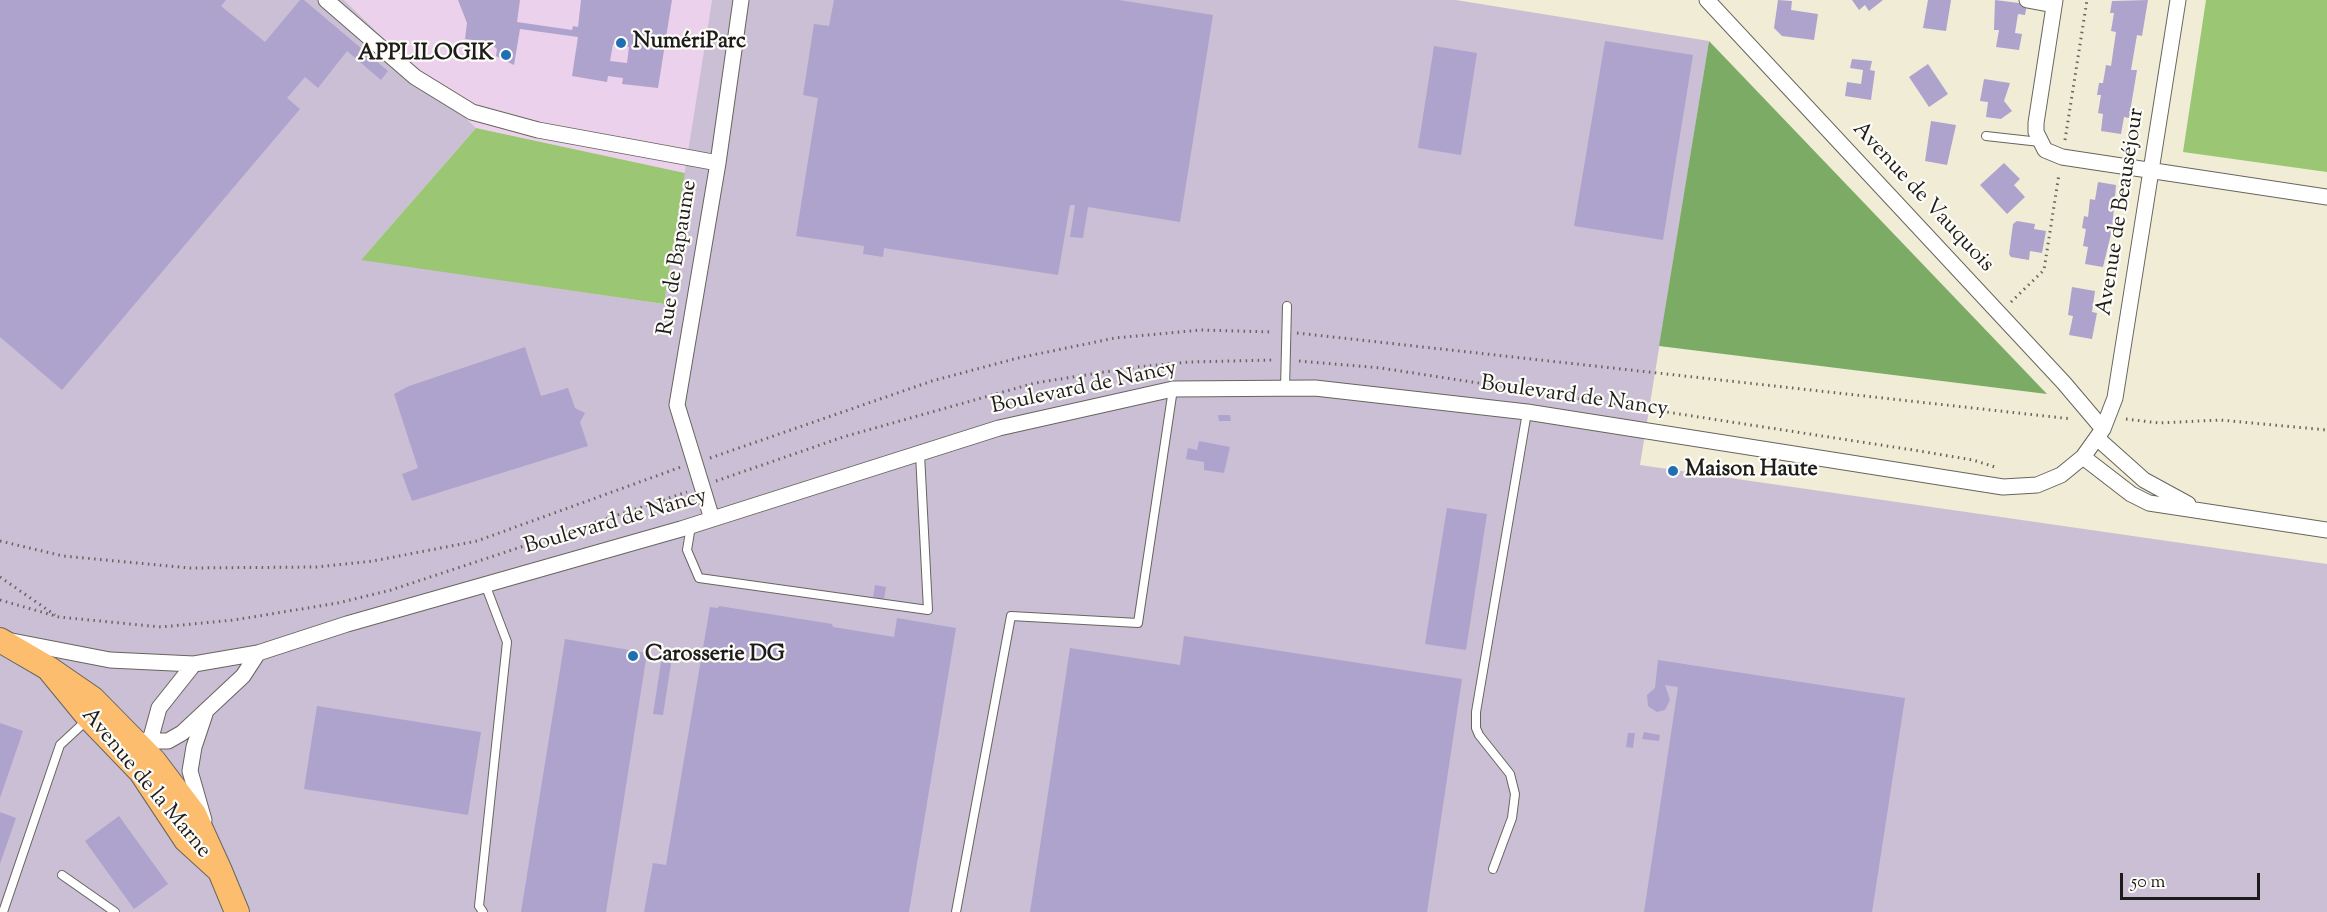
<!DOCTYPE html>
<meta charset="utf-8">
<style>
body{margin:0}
#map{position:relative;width:2327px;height:912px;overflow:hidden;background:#f1ecd6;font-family:"Sorts Mill Goudy",serif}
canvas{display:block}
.scale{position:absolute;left:2120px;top:873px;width:140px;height:27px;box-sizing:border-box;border:3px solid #1c1c1c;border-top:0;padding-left:8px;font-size:18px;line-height:21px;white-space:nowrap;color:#1c1c1c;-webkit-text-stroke:4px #fdfcf7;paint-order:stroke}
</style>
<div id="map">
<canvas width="2327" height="912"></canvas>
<div class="scale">50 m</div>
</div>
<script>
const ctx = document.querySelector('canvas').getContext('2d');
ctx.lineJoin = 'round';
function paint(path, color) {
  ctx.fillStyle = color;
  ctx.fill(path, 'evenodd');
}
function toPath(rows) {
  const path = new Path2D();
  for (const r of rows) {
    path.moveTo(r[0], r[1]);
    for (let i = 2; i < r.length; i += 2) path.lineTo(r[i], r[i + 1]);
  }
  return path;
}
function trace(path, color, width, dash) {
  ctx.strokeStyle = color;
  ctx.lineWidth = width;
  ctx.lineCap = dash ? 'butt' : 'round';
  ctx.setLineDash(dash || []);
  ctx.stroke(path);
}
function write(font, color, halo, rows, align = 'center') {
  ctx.font = font + ' "Sorts Mill Goudy",serif';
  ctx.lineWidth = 4.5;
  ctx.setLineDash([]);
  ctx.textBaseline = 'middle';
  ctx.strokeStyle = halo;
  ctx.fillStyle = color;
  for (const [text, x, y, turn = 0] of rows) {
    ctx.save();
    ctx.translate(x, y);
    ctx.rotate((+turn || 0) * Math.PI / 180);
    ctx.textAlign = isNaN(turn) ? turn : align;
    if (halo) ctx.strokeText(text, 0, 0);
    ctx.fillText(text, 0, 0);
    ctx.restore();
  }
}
paint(toPath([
 [344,0,712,0,685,173,476,128]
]), '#ebd1eb');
paint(toPath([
 [0,0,344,0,476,128,362,259,664,304,712,0,1456,0,1709,41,1640,465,2327,564,2327,912,0,912]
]), '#cbbfd5');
paint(toPath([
 [2206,0,2327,0,2327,172,2183,152],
 [476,128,685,173,664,304,361,260]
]), '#9bc673');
paint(toPath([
 [1709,41,2047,394,1659,346]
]), '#7cab65');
paint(toPath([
 [0,0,226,0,221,6,265,42,300,0,304,0,388,71,381,80,347,51,318,88,305,77,287,98,300,109,62,390,0,337],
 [458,0,520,0,517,22,572,30,573,26,578,27,581,0,672,0,658,88,622,84,623,78,608,76,607,82,572,76,578,37,520,29,514,65,496,56,497,49,489,42,465,39,467,23],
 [613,44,629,47,627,63,610,61],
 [834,0,1119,0,1213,15,1180,222,1088,207,1083,238,1070,237,1075,205,1070,205,1058,275,884,248,883,257,863,254,864,246,796,236,818,98,803,95,814,24,829,26],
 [1778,0,1792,1,1791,10,1818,14,1814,40,1782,36,1774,28],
 [1852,0,1883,0,1869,11,1865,5,1859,10],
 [1928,0,1951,0,1946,31,1923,28],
 [1995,0,2027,4,2025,15,2018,14,2015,33,2022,34,2019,50,1996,47,1999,30,1994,30],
 [2148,0,2142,36,2137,35,2131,70,2137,70,2129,118,2124,117,2121,134,2101,131,2103,114,2098,113,2101,95,2097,95,2099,83,2103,83,2106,65,2111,66,2116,32,2111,31,2114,13,2110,13,2112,1],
 [1605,41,1693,55,1663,240,1574,226],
 [1434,46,1477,53,1461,155,1418,148],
 [1852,59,1872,61,1870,70,1875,71,1871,100,1845,96,1847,82,1861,84,1863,70,1850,68],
 [1928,64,1948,94,1929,107,1909,77],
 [1984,79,2010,83,2004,101,2012,111,2001,119,1986,117,1988,102,1980,101],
 [1931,121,1956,125,1947,165,1925,161],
 [2004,163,2020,179,2014,185,2025,197,2007,214,1980,185],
 [2098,182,2116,185,2112,230,2103,267,2085,264,2088,247,2083,246,2086,229,2082,228,2084,216,2088,217,2090,199,2095,200],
 [2017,221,2035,224,2034,229,2046,231,2042,253,2030,251,2029,260,2011,257,2009,254,2013,224],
 [2072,287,2095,291,2092,312,2097,313,2092,339,2069,335,2073,316,2068,315],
 [525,347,541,396,568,388,575,408,585,413,580,422,588,446,412,501,402,474,418,468,394,394,409,386],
 [1218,415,1230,415,1231,421,1219,421],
 [1199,441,1230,447,1224,473,1204,470,1204,462,1186,459,1188,448,1197,450],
 [1668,467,1680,469,1679,476,1667,474],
 [1447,508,1487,514,1466,650,1425,644],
 [875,585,886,587,884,599,873,597],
 [719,606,832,624,833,627,894,637,897,618,956,628,909,912,644,912,653,863,666,865,710,607,718,608],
 [1184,636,1462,679,1427,912,1030,912,1070,648,1180,665],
 [565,639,647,653,606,912,521,912],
 [662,656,672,657,663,715,653,714],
 [1658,660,1905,698,1872,912,1644,912,1678,687,1665,685,1670,700,1665,710,1657,712,1648,706,1647,695,1655,688],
 [317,706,481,732,468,815,304,789],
 [0,723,23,731,0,798],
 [1644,732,1660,735,1659,741,1642,739],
 [1628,733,1635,733,1633,748,1626,747],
 [0,812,16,818,0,864],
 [119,816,168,884,134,909,85,841]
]), '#aea3cd');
const lane = toPath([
 [1986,136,2040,142],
 [1285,389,1287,306],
 [691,526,687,550,699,578,928,610,920,454],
 [1493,869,1512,818,1515,794,1510,774,1479,735,1476,728,1476,712,1527,412],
 [62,875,115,912],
 [3,912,60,745,88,719],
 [483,912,479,906,507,642,485,584],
 [956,912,1011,616,1138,623,1173,389]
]);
const street = toPath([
 [326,0,415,77,472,112,538,130,718,163],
 [1707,0,2064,383,2103,429],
 [2027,0,2054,5],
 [2055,0,2036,123,2036,132,2045,150,2062,157,2327,197],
 [2097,438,2144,480,2188,504],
 [2083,457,2131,494,2149,503,2327,530],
 [712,519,677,405,718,163,741,0],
 [12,641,110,660,194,664,258,653,347,624,681,529,999,428,1173,389,1315,388,1527,412,2003,487,2037,485,2061,475,2083,457,2103,429,2115,398,2178,0],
 [130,740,168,741,182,733,243,676,258,653],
 [151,749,150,741,159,708,194,664],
 [204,820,190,771,194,747,205,714]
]);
const primary = toPath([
 [0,640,48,668],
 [220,871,186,840,141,772,89,718,48,668,93,699,154,761,194,814,220,871,237,912]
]);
trace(lane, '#67655d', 10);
trace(street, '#67655d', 17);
trace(primary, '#67655d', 26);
trace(toPath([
 [2065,140,2087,0],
 [2011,302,2044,270,2059,174],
 [1297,333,2072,419],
 [1299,361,1381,368,1913,450,1973,460,1995,467],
 [2126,419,2159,423,2220,420,2327,430],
 [710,458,932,381,1018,358,1115,338,1201,330,1273,332],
 [716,481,843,437,1035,383,1136,367,1189,362,1275,360],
 [0,541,63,556,190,568,317,567,373,561,477,541,681,467],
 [0,577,55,615],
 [0,600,59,617,161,627,234,620,338,603,391,590,687,492]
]), '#67655d', 3, [1.5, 4.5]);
trace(lane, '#fff', 8);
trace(street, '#fff', 15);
trace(primary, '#fcbd6f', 24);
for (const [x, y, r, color] of [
 [621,43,6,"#1f6fb2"],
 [506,55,6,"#1f6fb2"],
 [1673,471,6,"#1f6fb2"],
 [633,656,6,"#1f6fb2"]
]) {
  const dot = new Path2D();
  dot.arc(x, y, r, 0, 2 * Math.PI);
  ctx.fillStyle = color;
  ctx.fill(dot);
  trace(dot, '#fdfcf7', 2);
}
write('bold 22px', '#1c1c1c', '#fdfcf7', [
 ["NumériParc",633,43],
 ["APPLILOGIK",494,55,"right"],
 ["Maison Haute",1685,471],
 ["Carosserie DG",645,656]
], 'left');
write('22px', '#1c1c1c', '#fdfcf7', [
 ["Avenue de Vauquois",1922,198,47],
 ["Avenue de Beauséjour",2122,212,-81],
 ["Rue de Bapaume",679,258,-81],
 ["Boulevard de Nancy",1084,389,-12],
 ["Boulevard de Nancy",1574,398,8],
 ["Boulevard de Nancy",616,523,-16],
 ["Avenue de la Marne",145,784,50]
]);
</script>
